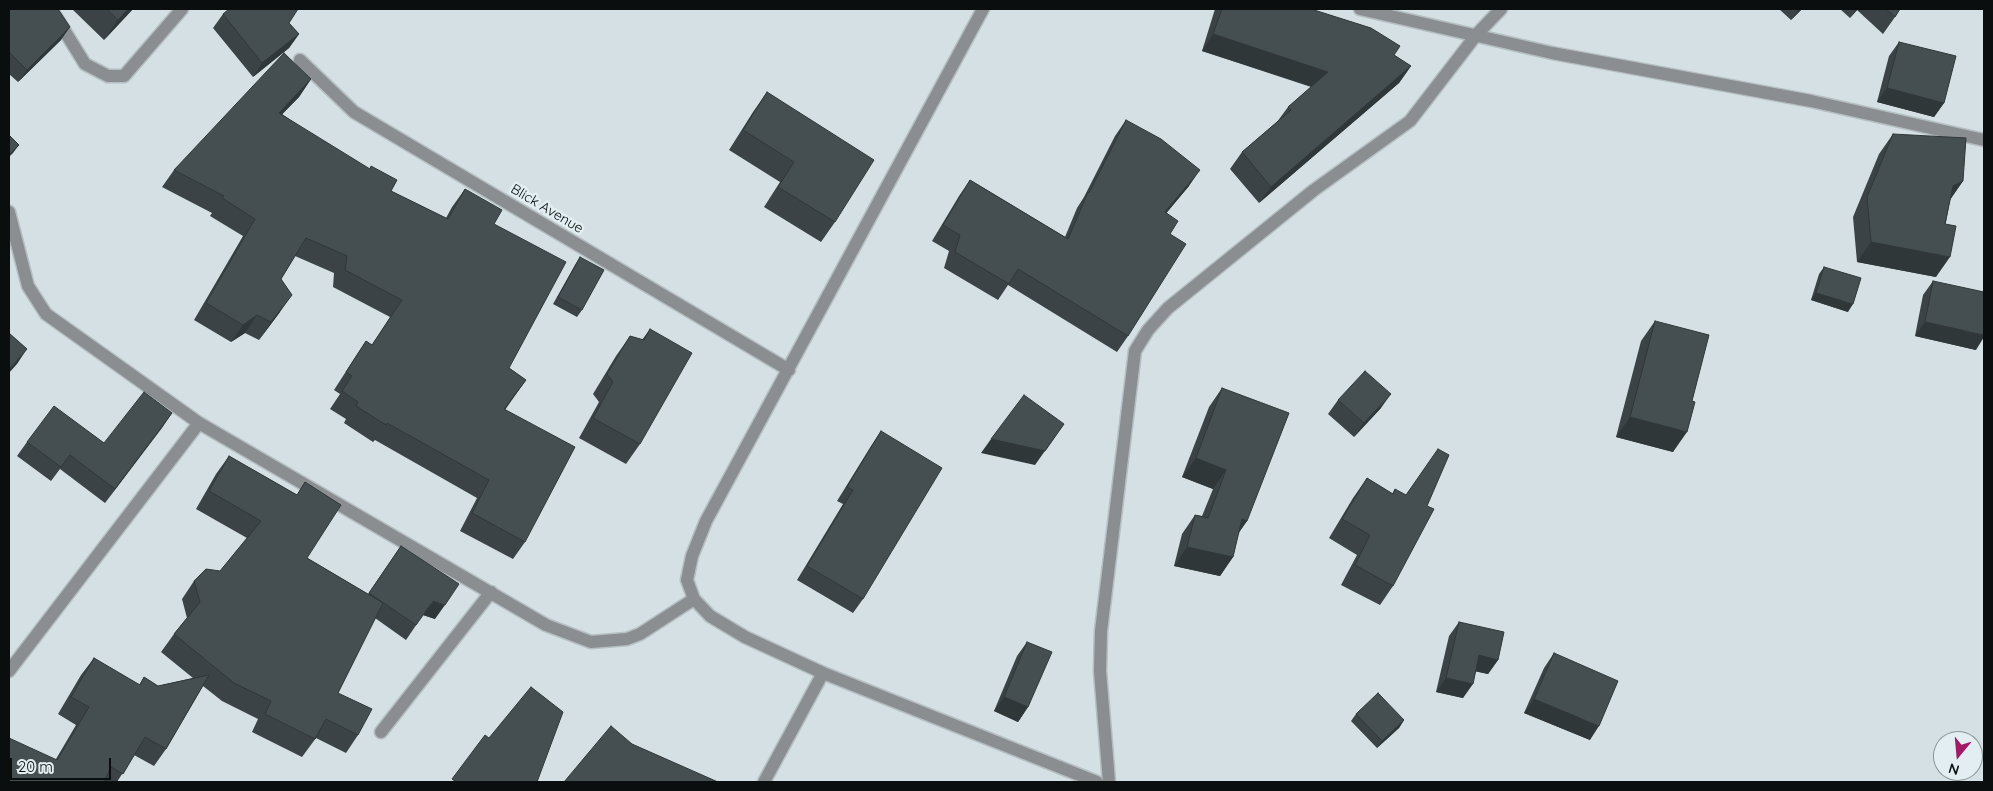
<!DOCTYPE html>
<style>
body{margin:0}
#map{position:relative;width:1993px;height:791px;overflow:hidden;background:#d5e0e4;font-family:Quicksand,sans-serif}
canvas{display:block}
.frame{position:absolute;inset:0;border:10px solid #0a0e0f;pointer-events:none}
.north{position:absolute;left:1933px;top:731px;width:50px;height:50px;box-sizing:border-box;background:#e2eef2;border:1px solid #8c9497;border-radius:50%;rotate:197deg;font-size:14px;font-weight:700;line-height:20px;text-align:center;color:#0a0e0f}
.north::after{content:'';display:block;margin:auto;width:18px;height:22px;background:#a01a68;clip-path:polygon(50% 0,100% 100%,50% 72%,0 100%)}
.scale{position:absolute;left:10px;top:758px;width:101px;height:22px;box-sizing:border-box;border:2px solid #0a0e0f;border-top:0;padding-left:6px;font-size:15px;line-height:18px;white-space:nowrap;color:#0a0e0f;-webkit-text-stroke:4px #e2eef2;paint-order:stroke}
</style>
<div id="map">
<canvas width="1993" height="791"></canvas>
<div class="frame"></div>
<div class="north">N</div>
<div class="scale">20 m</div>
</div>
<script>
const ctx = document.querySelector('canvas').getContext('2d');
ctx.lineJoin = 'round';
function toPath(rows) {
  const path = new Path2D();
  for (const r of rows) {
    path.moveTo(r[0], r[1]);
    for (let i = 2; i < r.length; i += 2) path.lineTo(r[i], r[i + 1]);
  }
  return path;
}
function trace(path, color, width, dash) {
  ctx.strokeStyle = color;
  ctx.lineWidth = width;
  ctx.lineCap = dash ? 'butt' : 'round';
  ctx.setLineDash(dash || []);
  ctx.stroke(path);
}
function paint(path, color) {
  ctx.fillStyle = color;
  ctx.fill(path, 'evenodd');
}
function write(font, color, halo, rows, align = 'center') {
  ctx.font = font + ' Quicksand,sans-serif';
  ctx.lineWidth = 5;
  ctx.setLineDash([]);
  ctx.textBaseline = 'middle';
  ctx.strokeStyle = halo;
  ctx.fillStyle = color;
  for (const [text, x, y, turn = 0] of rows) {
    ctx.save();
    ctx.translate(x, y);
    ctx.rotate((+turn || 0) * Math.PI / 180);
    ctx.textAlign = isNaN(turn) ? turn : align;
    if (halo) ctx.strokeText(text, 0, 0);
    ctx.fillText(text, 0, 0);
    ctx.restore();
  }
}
const street = toPath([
 [51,9,85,64,108,76,124,76,182,9],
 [1360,9,1552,53,1811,101,1984,140],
 [300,60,354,112,789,370],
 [9,212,28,286,46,314,199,423,546,625,591,642,627,639,640,634,694,599],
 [9,671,199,423],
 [823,673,745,637,710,616,694,599,687,580,692,556,706,521,983,9],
 [381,732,491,592],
 [764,782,823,673,1097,782],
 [1109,782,1100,671,1101,631,1135,351,1148,330,1168,308,1314,190,1410,121,1477,34,1501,9]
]);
trace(street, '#b5bec2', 15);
trace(street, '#8a8e90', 12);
paint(toPath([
 [9,9,61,40,18,82,9,74],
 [72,9,133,9,104,40],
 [1215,9,1311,9,1394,55,1411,66,1399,83,1259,203,1230,169,1242,152,1277,122,1288,107,1311,87,1202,51],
 [1779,9,1802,9,1791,20],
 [1840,9,1900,9,1895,17,1883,34,1857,10,1850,18],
 [223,14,289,23,299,34,289,48,253,77,213,28],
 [1899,42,1944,103,1934,117,1877,102,1889,56],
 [311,79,299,97,282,114,391,191,446,218,452,207,465,189,494,224,509,368,526,380,505,410,525,542,513,559,460,531,477,498,375,440,373,442,344,423,346,419,330,409,340,394,334,390,354,359,366,341,372,345,390,317,333,287,334,273,295,256,281,279,280,312,259,340,245,333,231,342,194,320,243,236,210,216,212,213,162,187,174,170],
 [767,92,835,222,821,242,764,207,780,182,729,150,753,112],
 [1126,120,1189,186,1166,213,1170,234,1128,336,1117,352,1008,285,998,300,944,268,949,251,932,241,959,196,970,180,1065,237,1077,208,1084,197,1115,136],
 [1893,134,1963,181,1950,200,1936,277,1857,262,1853,217,1879,154],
 [580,257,582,310,577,317,553,304,575,265],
 [1824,267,1848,312,1811,300,1819,274],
 [1933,281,1976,350,1915,336,1923,295],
 [1655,321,1692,401,1673,452,1616,437,1641,341],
 [650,329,640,444,626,464,579,438,599,402,593,394,616,356,630,336,642,340],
 [1222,388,1247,521,1238,533,1233,557,1220,576,1174,566,1182,534,1195,515,1202,516,1213,489,1182,477,1209,407],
 [1338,400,1381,408,1354,437,1328,414],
 [172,413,105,503,60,469,51,481,17,456,27,442,104,443],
 [881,431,863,599,853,613,797,580,843,504,837,501,871,446],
 [229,456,297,495,305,482,307,558,368,594,401,546,435,619,423,615,406,640,375,618,338,693,358,735,346,753,316,738,302,757,252,732,258,719,222,701,203,686,166,749,154,766,134,755,117,782,9,782,56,759,76,725,58,714,81,675,94,658,139,685,144,677,158,686,193,678,161,652,174,634,187,618,182,599,194,581,220,571,247,538,196,509,216,474],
 [1367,478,1392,494,1395,489,1393,586,1380,605,1341,585,1357,555,1329,538,1353,498],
 [1459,622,1498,660,1488,674,1475,671,1463,698,1436,692,1449,636],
 [1027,642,1028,707,1018,722,994,711,1017,656],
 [1554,653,1590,740,1524,713,1544,668],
 [1356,714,1404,720,1399,728,1377,748,1351,721]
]), '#3b4346');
paint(toPath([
 [128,9,133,9,104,40,118,20],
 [1799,9,1802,9,1791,20],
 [1856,9,1858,9,1850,18],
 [70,27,61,40,18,82,27,70],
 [299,34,289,48,253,77,262,63],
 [1213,34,1328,72,1317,88,1202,51],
 [1411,66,1399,83,1259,203,1271,187],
 [311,79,299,97,267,130,279,113],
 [1887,88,1944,103,1934,117,1877,102],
 [19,145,13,153,9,157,9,155],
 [1200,170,1189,186,1154,228,1165,212],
 [1963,181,1949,201,1953,186],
 [1871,242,1950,257,1936,277,1857,262],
 [1816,293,1853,304,1848,312,1811,300],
 [292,295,280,312,259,340,271,322],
 [257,315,245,333,231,342,243,325],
 [1925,322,1984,335,1984,337,1976,350,1915,336],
 [27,349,17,364,9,373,9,369],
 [1391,394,1381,408,1354,437,1364,423],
 [172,413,162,428,105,503,115,489],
 [1630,417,1687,432,1673,452,1616,437],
 [1064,424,1035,465,981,453,991,439],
 [1196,458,1226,470,1213,489,1182,477],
 [1242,519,1247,521,1234,540],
 [1187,547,1233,557,1220,576,1174,566],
 [433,601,445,605,435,619,423,615],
 [1479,655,1498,660,1488,674,1469,670],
 [1446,678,1473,684,1463,698,1436,692],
 [1004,697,1028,707,1018,722,994,711],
 [1534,699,1599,726,1590,740,1524,713],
 [1404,720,1399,728,1377,748,1382,741]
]), '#303739');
const building = toPath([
 [9,9,58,9,70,27,27,70,9,52,9,9],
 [107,9,128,9,118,20,107,9],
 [229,9,298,9,289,23,299,34,262,63,223,14,229,9],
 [1222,9,1311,9,1371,28,1400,46,1394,55,1411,66,1271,187,1242,152,1291,110,1288,107,1328,72,1213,34,1222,9],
 [1886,9,1900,9,1895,17,1886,9],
 [1899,42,1956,56,1944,103,1887,88,1899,42],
 [284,53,311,79,279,113,370,169,371,166,397,180,391,191,448,219,465,189,502,210,494,224,566,262,509,368,526,380,504,409,575,447,525,542,472,513,489,480,387,423,386,425,356,406,358,402,342,391,352,376,346,372,366,341,372,345,402,300,345,270,347,256,306,238,281,279,292,295,271,322,257,315,243,325,206,303,255,219,222,198,224,196,174,170,284,53],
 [767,92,874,160,835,222,778,187,794,162,743,130,767,92],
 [1126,120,1161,139,1200,170,1165,212,1178,221,1170,234,1186,244,1128,336,1018,269,1009,284,955,252,960,235,943,225,970,180,1068,239,1088,192,1089,193,1126,120],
 [1893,134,1966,138,1963,181,1953,186,1945,224,1956,226,1950,257,1871,242,1867,197,1893,134],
 [9,135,19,145,9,155,9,135],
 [580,257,604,270,582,310,558,297,580,257],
 [1824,267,1861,278,1853,304,1816,293,1824,267],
 [1933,281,1984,292,1984,335,1925,322,1933,281],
 [1655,321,1709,335,1692,401,1695,402,1687,432,1630,417,1655,321],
 [650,329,692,353,640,444,593,418,613,382,607,374,630,336,644,340,650,329],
 [9,333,27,349,9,369,9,333],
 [1365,371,1391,394,1364,423,1338,400,1365,371],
 [1222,388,1289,413,1247,521,1242,519,1233,557,1187,547,1195,515,1208,518,1226,470,1196,458,1222,388],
 [144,392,172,413,115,489,70,455,61,467,27,442,54,406,104,443,144,392],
 [1024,395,1064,424,1045,451,991,439,1024,395],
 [881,431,942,468,863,599,807,566,853,490,847,487,881,431],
 [1438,449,1449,455,1427,506,1434,509,1393,586,1355,565,1370,535,1342,519,1367,478,1393,494,1395,489,1406,495,1438,449],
 [229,456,297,495,305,482,341,505,307,558,383,603,338,693,372,709,358,735,326,719,315,739,265,714,271,701,234,683,174,634,200,602,194,581,206,569,220,571,261,521,209,491,229,456],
 [401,546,459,584,445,605,433,601,416,625,369,593,401,546],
 [1459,622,1504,632,1498,660,1479,655,1473,684,1446,678,1459,622],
 [1027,642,1052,652,1028,707,1004,697,1027,642],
 [1554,653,1618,681,1599,726,1534,699,1554,653],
 [94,658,140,685,144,677,158,686,209,675,166,749,145,737,123,774,111,767,104,782,9,782,9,738,57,760,89,707,71,697,94,658],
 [531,687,563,712,537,782,456,782,452,779,485,735,489,738,531,687],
 [1378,693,1404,720,1382,741,1356,714,1378,693],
 [611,726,632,744,718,782,564,782,611,726]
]);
paint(building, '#454e51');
trace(building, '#303739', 1);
write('14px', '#0a0e0f', '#e2eef2', [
 ["Blick Avenue",547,209,31]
]);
</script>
